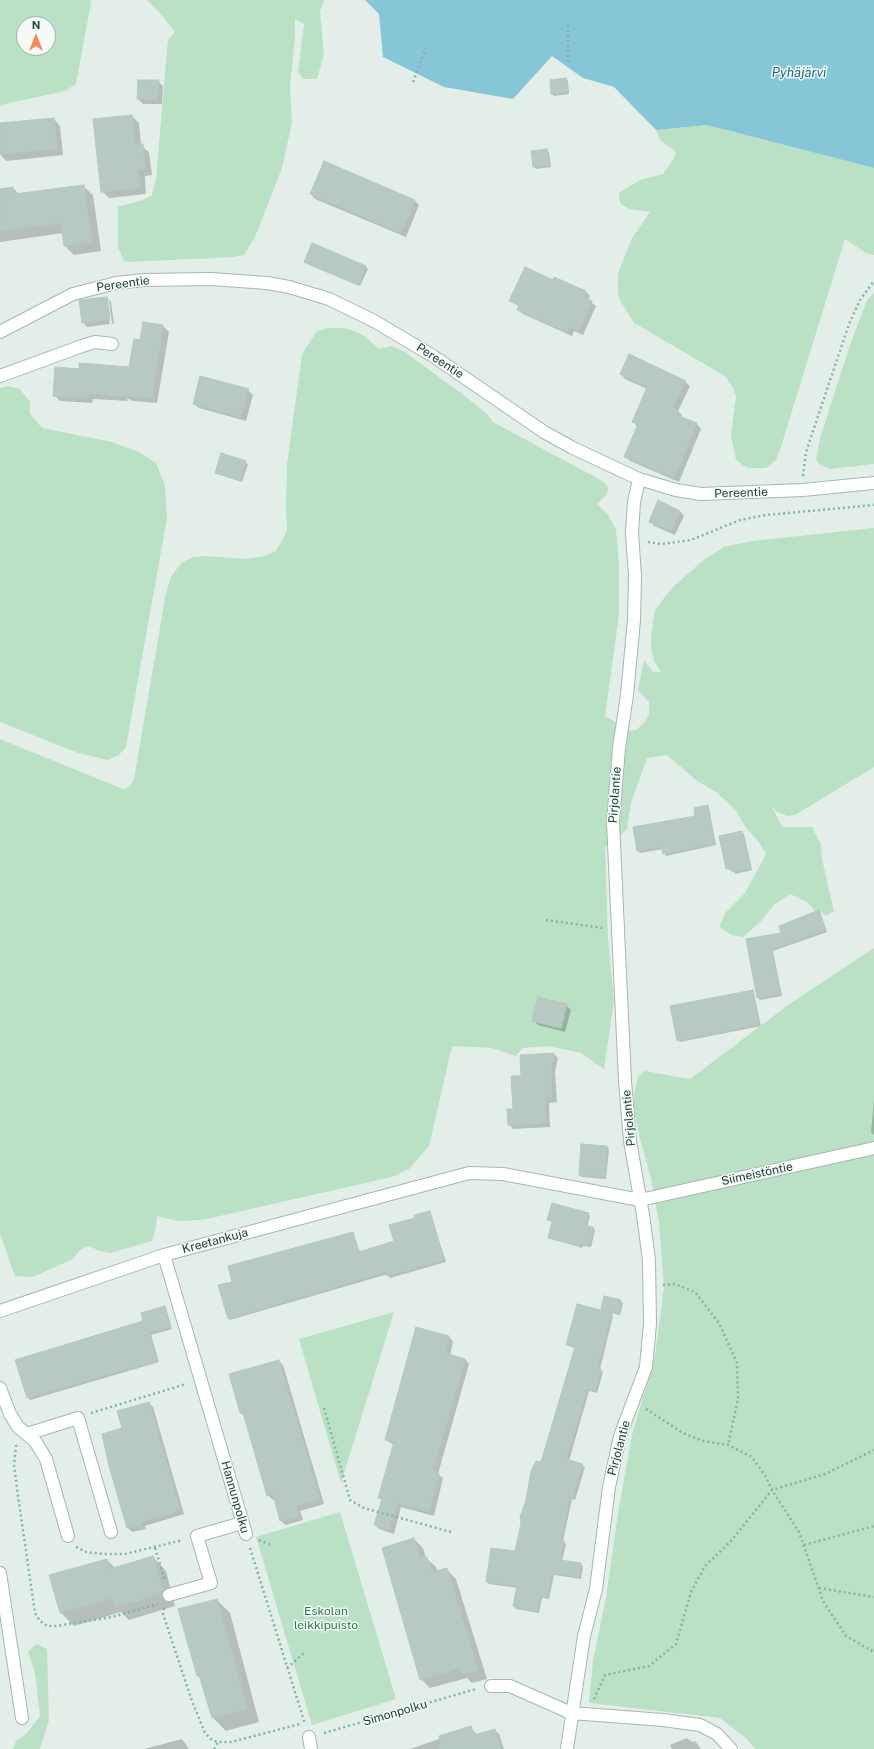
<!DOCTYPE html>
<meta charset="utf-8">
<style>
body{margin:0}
#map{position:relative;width:874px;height:1749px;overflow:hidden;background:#e3eee9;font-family:"Public Sans",sans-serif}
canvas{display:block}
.north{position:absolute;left:16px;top:16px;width:40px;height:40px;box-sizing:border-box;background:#f4faf7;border:1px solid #a0b0ab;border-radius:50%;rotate:0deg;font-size:11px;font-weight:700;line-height:16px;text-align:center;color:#21413a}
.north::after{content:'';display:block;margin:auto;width:14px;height:18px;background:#fd8551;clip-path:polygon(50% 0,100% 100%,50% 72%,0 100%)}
</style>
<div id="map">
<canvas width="874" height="1749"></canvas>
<div class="north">N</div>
</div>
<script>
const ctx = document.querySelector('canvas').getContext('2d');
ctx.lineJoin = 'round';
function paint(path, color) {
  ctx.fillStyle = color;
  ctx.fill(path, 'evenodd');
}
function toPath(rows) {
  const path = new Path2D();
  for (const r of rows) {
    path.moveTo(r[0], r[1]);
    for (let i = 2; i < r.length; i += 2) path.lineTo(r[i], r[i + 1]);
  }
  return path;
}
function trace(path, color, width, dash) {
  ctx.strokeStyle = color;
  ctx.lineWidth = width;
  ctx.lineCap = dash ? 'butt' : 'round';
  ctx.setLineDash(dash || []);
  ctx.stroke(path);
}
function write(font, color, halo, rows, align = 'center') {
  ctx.font = font + ' "Public Sans",sans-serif';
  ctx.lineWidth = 3;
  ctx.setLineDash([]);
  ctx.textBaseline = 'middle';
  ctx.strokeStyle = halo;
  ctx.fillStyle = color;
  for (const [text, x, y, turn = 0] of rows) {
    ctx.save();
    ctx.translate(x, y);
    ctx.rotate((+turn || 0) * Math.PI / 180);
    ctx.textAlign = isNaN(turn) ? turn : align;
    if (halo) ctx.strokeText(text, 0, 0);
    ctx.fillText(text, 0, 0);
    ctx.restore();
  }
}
paint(toPath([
 [0,0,90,0,91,3,76,84,65,91,0,105],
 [24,24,48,24,48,48,24,48],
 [147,0,324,0,320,11,324,54,317,79,303,79,298,72,304,24,295,19,295,38,290,86,292,122,282,168,255,237,244,255,234,257,129,262,124,261,118,247,118,207,143,200,152,195,156,179,168,40,175,32,161,14],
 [707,125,874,168,874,255,866,253,845,239,780,450,776,460,766,468,747,468,736,460,731,435,736,396,733,388,725,376,634,323,620,300,618,294,618,274,622,263,632,238,650,212,629,209,620,203,619,193,640,180,663,174,673,160,676,152,660,140,656,130],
 [874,293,874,464,830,469,820,465,816,459,820,438,851,342,867,300],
 [327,328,342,328,351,330,363,335,379,349,391,346,405,352,470,400,486,413,493,422,595,477,605,483,609,488,606,495,597,504,608,515,616,529,619,563,619,615,605,716,631,731,636,730,644,723,649,714,649,702,638,690,644,660,653,672,661,672,654,661,651,647,651,636,655,610,671,589,701,562,724,547,751,541,874,528,874,767,795,815,788,816,777,812,772,807,782,827,812,827,821,844,822,859,834,911,826,916,819,910,815,911,807,902,790,894,775,904,760,922,743,937,732,935,719,927,726,912,745,893,766,854,758,841,746,828,736,810,716,792,697,781,667,755,647,758,631,803,627,829,605,848,608,938,614,1001,604,1069,581,1053,548,1046,523,1048,516,1056,492,1048,452,1046,429,1146,409,1169,392,1177,202,1220,177,1221,157,1216,156,1228,152,1241,110,1253,97,1250,90,1246,81,1249,73,1259,33,1277,15,1276,0,1234,0,739,123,789,129,787,134,779,166,593,171,577,181,563,193,557,207,556,245,559,265,556,276,551,287,531,286,508,287,464,302,354,316,332],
 [8,386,20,389,30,402,30,414,42,428,112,442,139,452,156,463,165,485,167,518,126,747,119,755,108,760,78,753,0,722,0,388],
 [874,948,874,1749,755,1749,746,1738,720,1718,589,1703,593,1661,606,1597,619,1507,632,1435,655,1356,664,1287,659,1222,651,1178,639,1135,634,1109,634,1093,638,1077,645,1071,690,1079,791,1003],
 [394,1312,341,1483,299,1339],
 [340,1512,396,1699,312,1725,256,1537],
 [37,1644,47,1649,49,1720,40,1749,13,1749,16,1741,27,1733,40,1716,35,1673,28,1651]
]), '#bae1c6');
paint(toPath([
 [365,0,874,0,874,168,707,125,656,130,614,87,583,78,552,56,513,99,444,87,383,57,379,14]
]), '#86c6d7');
paint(toPath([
 [566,79,568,81,569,94,554,96,552,94],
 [139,81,158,81,163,86,162,104,143,104,138,99],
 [132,116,139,123,141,146,149,152,152,175,145,176,146,194,109,198,102,191],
 [54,119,60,126,63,155,6,161,0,154,0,124],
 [547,150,549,152,551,167,536,169,534,167],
 [83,186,93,195,101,251,74,255,65,246,63,233,0,242,0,190,13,188,20,195],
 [311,194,415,201,419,205,406,237,315,199],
 [312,244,366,267,368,269,360,286,307,264,305,262],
 [555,278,586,292,590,296,588,300,596,306,583,335,574,331,572,336,523,314,518,309,519,307,511,301,553,281],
 [514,302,524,307,523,308,514,304],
 [107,298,111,302,114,323,112,324,109,301,107,301,110,324,87,327,83,322],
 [144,323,163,326,169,332,157,403,133,401,127,398,128,401,93,399,92,403,60,401,54,395,80,370,130,368,141,341],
 [621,374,685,382,690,386,678,411,682,415,681,418,697,424,701,429,679,482,630,461,626,457,638,427,633,422,647,389,625,379],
 [248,390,253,395,246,421,199,408,194,404],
 [222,454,248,464,242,482,216,473],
 [680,511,684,516,675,535,654,526,650,521],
 [707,806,709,808,716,845,666,856,663,849,640,853,638,851,697,817],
 [742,832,744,834,752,870,735,874,733,869,729,870,727,868],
 [819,912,827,932,773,951,782,996,760,1000,758,998,747,940,782,933],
 [752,991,754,993,761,1026,680,1042,678,1040],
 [566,1005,571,1010,565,1032,538,1025,533,1020],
 [554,1054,558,1058,555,1072,557,1102,549,1103,550,1127,513,1129,509,1124,514,1110],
 [874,1100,874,1135,871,1132],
 [607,1147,609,1149,606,1179,582,1177,580,1175],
 [430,1212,446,1262,390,1278,388,1274,230,1320,228,1318,233,1282,353,1234,360,1252,395,1242,416,1218],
 [588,1214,590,1216,587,1227,595,1230,591,1247,583,1246,582,1248,549,1238,553,1222,549,1219],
 [605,1297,623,1303,620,1315,610,1313,613,1316,600,1369,603,1372,597,1393,589,1391,569,1461,585,1467,575,1500,572,1499,563,1541,566,1544,562,1561,581,1564,583,1567,581,1579,554,1575,549,1599,542,1598,539,1613,516,1609,514,1606,518,1588,489,1584,487,1581,516,1552,576,1349,567,1345,605,1312,602,1309],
 [165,1307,172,1329,151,1335,159,1362,30,1400,28,1398,17,1360,145,1322],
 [416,1328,449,1337,453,1341,450,1356,465,1359,469,1364,438,1474,443,1478,434,1516,401,1507,394,1534,379,1529,375,1525,382,1500,380,1498,394,1445,386,1440],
 [279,1361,283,1365,324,1504,300,1511,303,1520,286,1525,281,1521,275,1499,273,1500,268,1495,245,1417,241,1413],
 [149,1403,153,1407,184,1514,145,1526,146,1529,132,1532,128,1528,123,1429],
 [414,1539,423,1548,426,1558,436,1567,438,1572,446,1569,456,1579,487,1679,472,1683,467,1678,430,1688,421,1679],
 [153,1557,166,1571,175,1606,129,1620,121,1612,74,1626,61,1613,107,1560,115,1568],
 [217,1600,230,1613,259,1722,226,1731,213,1718,201,1679,198,1676],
 [471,1728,477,1735,494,1730,499,1734,504,1749,410,1749],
 [687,1738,692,1742,695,1741,701,1749,672,1749,670,1745],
 [182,1739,189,1749,144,1749]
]), '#0003');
const building = toPath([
 [566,78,568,92,551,94,550,80,566,78],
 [138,80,159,80,158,100,137,99,138,80],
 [132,115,135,145,143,144,145,169,138,169,140,188,101,192,93,119,132,115],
 [54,118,57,149,0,154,0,123,54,118],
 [547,149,549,165,533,167,531,151,547,149],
 [324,161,415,200,401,233,310,194,324,161],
 [84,185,92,242,64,246,61,223,0,231,0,189,13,187,14,194,84,185],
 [312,243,366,266,358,285,304,262,312,243],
 [525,267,553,280,554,277,586,291,583,297,592,301,579,331,569,327,567,332,517,310,519,305,509,301,525,267],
 [107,297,110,319,82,323,79,300,107,297],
 [143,322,163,325,152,398,126,396,122,394,123,396,87,393,87,398,53,396,55,367,79,369,79,363,129,367,134,339,140,340,143,322],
 [629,354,686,381,673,408,678,410,676,415,697,423,674,478,624,457,638,424,632,422,647,387,620,374,629,354],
 [200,376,249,389,241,417,193,404,200,376],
 [221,453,246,461,240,481,215,473,221,453],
 [658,500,680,511,671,531,649,522,658,500],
 [708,805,714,844,663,854,661,847,637,851,633,827,695,816,694,808,708,805],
 [742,831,751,868,732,872,731,868,726,869,719,836,742,831],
 [819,910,826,930,772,949,780,994,757,998,746,939,781,933,779,926,819,910],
 [753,990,759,1024,677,1041,670,1006,753,990],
 [538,997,567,1004,561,1028,532,1021,538,997],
 [554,1053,551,1067,552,1098,545,1099,546,1123,508,1125,507,1109,513,1109,511,1076,521,1076,520,1055,554,1053],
 [581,1144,607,1146,605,1177,579,1175,581,1144],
 [552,1203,589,1213,585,1225,594,1228,589,1246,581,1244,580,1246,548,1238,552,1221,547,1220,552,1203],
 [430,1211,444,1260,387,1276,386,1272,228,1319,218,1285,232,1282,228,1266,353,1232,359,1252,394,1241,389,1225,415,1218,414,1215,430,1211],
 [604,1296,621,1300,618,1314,601,1309,604,1296],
 [577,1304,612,1313,597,1368,601,1369,595,1391,587,1389,566,1459,583,1464,572,1498,570,1497,561,1540,564,1540,560,1560,581,1563,579,1577,552,1573,547,1597,540,1596,537,1612,513,1606,517,1586,486,1582,491,1548,515,1551,521,1523,520,1517,526,1500,531,1471,536,1461,541,1462,575,1347,566,1345,577,1304],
 [165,1306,171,1327,149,1333,157,1360,27,1398,15,1360,143,1321,141,1313,165,1306],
 [416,1327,449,1336,445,1353,465,1359,433,1471,439,1473,429,1512,397,1503,389,1530,374,1525,382,1499,378,1498,394,1442,385,1440,416,1327],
 [279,1360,320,1499,296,1506,299,1516,280,1521,273,1494,267,1496,243,1413,240,1413,229,1374,279,1360],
 [149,1402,180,1510,141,1522,142,1525,127,1528,109,1466,102,1434,122,1428,117,1411,149,1402],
 [414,1538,420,1559,427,1557,432,1572,447,1568,478,1670,462,1674,460,1668,420,1680,382,1548,414,1538],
 [153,1556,163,1591,162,1593,115,1607,112,1598,60,1613,49,1575,107,1559,110,1569,153,1556],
 [217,1599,247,1709,212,1718,199,1675,197,1676,178,1609,217,1599],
 [471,1726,474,1735,495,1729,501,1749,439,1749,439,1745,441,1744,439,1736,471,1726]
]);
paint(building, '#b8c9c3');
trace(building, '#b4c8c1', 1);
const minor = toPath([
 [0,332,73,294,116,283,145,280,211,279,267,283,289,287,329,299,374,321,433,356,544,432,573,448,639,479,676,490,701,494,803,490,874,483],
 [0,376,82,346,95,342,112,344],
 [164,1255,246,1534],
 [0,1311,164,1255,469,1173,503,1174,640,1200,874,1148],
 [0,1388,10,1414,18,1427,35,1441,46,1459,68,1536],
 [27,1434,78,1418,111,1532],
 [0,1573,22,1718],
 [169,1595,211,1583,197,1536,242,1523],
 [491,1686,510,1686,571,1713,663,1720,700,1725,717,1734,731,1749],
 [309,1737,311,1749],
 [567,1749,584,1636,596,1589,609,1487,620,1436,646,1367,650,1324,649,1260,643,1215,630,1141,625,1081,613,822,619,748,627,695,634,620,635,576,632,533,634,502,639,479]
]);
trace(minor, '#a5b7b1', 14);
trace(toPath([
 [568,62,568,25],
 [413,82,427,45],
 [803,476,806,452,849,324,860,300,874,281],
 [648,542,662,544,691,540,740,520,766,515,874,505],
 [546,920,603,928],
 [663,1285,675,1284,695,1292,719,1323,737,1363,738,1399,728,1445],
 [324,1408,350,1500,364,1508,451,1532],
 [646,1409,683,1433,703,1441,728,1445,752,1457,766,1477,772,1490,799,1532,823,1601,846,1636,874,1652],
 [91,1413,186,1384],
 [16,1445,14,1465,18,1496,35,1613,40,1621,47,1626,56,1626,112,1617,158,1604],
 [259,1540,271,1545],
 [804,1545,874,1526],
 [76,1547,86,1552,104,1554,125,1554,183,1540],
 [155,1548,165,1580],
 [250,1548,305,1724],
 [819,1588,874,1597],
 [164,1608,163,1614,192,1701,205,1733,212,1740,218,1742,231,1742,300,1724],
 [287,1668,304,1653],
 [594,1699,605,1675,649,1666,676,1644,691,1592,705,1566,731,1541,772,1490,825,1474,874,1450],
 [324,1733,476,1689],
 [214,1749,218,1742]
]), '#80b4a7', 2.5, [2, 3]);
trace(minor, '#fff', 12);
write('12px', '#21413a', '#f4faf7', [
 ["Pereentie",123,284,-8],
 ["Pereentie",440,361,33],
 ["Pereentie",741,493,-2],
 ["Pirjolantie",615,795,-86],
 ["Pirjolantie",629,1118,-95],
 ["Siimeistöntie",757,1174,-12],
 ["Kreetankuja",215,1241,-15],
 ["Pirjolantie",619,1448,-75],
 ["Hannunpolku",235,1497,74],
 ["Simonpolku",395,1713,-16]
]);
write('12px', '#277b4c', '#f4faf7', [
 ["Eskolan",326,1611],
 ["leikkipuisto",326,1625]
]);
write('italic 13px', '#156a82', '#f4faf7', [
 ["Pyhäjärvi",799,73]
]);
</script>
